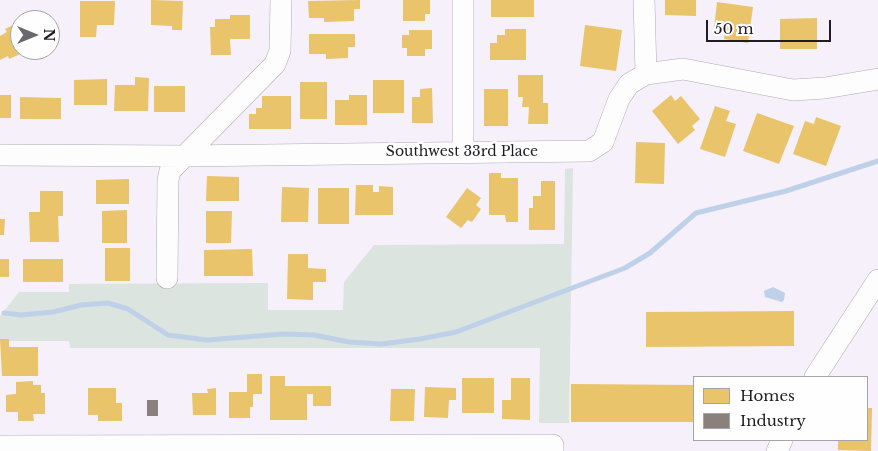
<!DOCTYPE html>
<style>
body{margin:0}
#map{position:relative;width:878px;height:451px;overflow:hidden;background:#f5f0fa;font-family:"Libre Baskerville",serif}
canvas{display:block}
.legend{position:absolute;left:693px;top:376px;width:175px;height:65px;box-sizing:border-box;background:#fefefe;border:1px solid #a5a4a6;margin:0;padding:6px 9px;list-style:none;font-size:15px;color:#1f1d22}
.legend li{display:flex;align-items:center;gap:10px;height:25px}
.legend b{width:25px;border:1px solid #a5a4a6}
.north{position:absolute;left:10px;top:10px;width:50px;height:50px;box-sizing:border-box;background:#fefefe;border:1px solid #a5a4a6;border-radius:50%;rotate:90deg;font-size:14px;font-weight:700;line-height:20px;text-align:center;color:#1f1d22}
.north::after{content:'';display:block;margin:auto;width:18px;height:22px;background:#6a676e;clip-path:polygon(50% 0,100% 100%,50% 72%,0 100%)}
.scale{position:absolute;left:706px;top:20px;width:125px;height:22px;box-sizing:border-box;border:2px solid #1f1d22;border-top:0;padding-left:6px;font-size:15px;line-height:18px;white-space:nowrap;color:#1f1d22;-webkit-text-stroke:4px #fefefe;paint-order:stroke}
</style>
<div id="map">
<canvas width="878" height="451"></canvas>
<ul class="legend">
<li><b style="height:14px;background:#e9c46a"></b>Homes</li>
<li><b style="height:14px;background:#8a817c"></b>Industry</li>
</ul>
<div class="north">N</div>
<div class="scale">50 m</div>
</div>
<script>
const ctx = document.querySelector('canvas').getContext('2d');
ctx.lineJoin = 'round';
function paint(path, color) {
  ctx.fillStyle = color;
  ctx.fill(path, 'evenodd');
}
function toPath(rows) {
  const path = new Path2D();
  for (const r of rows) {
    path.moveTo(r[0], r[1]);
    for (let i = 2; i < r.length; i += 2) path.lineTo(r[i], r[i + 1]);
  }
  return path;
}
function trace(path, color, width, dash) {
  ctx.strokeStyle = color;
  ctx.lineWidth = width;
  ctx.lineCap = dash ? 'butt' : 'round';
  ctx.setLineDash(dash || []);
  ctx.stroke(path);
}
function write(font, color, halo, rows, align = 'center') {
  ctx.font = font + ' "Libre Baskerville",serif';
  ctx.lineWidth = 5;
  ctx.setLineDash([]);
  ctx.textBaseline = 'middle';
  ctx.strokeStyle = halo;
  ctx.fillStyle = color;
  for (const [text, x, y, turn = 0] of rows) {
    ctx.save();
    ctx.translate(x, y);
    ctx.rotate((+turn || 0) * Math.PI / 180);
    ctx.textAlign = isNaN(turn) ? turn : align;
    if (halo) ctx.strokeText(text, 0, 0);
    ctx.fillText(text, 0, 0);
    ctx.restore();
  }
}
paint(toPath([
 [573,168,569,423,539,423,540,348,70,348,69,341,0,341,0,316,19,292,69,292,69,284,268,283,268,310,343,310,344,282,374,245,564,244,565,169]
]), '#dbe4de');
paint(toPath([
 [773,287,785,293,784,300,782,302,765,297,764,291]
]), '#bfd1e9');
paint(toPath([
 [151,0,183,1,182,30,172,30,172,26,151,25],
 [360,0,360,9,354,9,354,21,324,22,324,18,309,18,308,1],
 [403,0,430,0,430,14,425,14,425,21,403,21],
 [491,0,534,0,534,17,491,17],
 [665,0,696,0,696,16,665,15],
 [80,1,115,1,114,25,97,25,96,37,80,37],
 [717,2,753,7,748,43,724,39,725,31,714,29],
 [41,11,45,20,23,20],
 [230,15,250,15,250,39,230,39,231,55,211,55,210,27,215,27,215,19,230,19],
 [817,18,817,49,780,49,780,19],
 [20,22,20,50,29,50,9,59,8,56,0,60,0,36,7,32,5,29],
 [585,25,622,30,616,71,580,66],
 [505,29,526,29,526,60,490,60,490,43,497,43,497,35,505,35],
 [409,30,432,30,432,49,425,49,425,56,407,56,407,48,402,48,402,35,409,35],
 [309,34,355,34,355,47,348,47,348,58,326,59,326,54,309,54],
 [518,75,543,75,543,103,548,103,548,124,528,124,529,107,522,107,523,97,518,97],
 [135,77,149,78,148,111,114,111,115,85,135,85],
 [107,79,107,105,74,105,74,80],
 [373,80,404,80,404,113,373,113],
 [300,82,327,82,327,119,300,119],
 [154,86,185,86,185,112,154,112],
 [432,88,433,123,412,123,412,97,420,97,420,89],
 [484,89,508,89,508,126,484,126],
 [0,95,11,95,11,118,0,118],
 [349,95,367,95,367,125,335,125,335,100,349,100],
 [671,95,675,101,681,96,700,119,692,126,695,130,678,144,652,111],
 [262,96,291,96,291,129,249,129,249,114,256,114,256,108,262,108],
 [20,97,61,98,61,119,20,119],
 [715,106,730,111,726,121,736,124,725,157,700,149],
 [757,113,794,126,779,164,743,151],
 [816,117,841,126,826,166,793,154,805,121,814,124],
 [636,142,665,143,664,184,635,183],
 [489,173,501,173,501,178,518,178,518,222,506,222,505,215,489,215],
 [207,176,239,177,239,201,206,201],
 [129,179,129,204,96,204,96,180],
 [541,181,555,181,555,230,529,230,529,208,533,208,533,196,541,196],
 [356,185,373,185,373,192,379,192,379,186,393,187,393,215,355,215],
 [282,187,309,188,308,222,281,222],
 [318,188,349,188,349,224,318,224],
 [467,188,481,198,476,205,481,209,472,222,468,220,461,228,446,217],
 [40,191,63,191,63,216,58,216,59,242,30,242,29,212,40,212],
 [127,210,127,243,102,243,102,211],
 [206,211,232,211,231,243,206,243],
 [0,219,5,219,4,235,0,235],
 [105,248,130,248,130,281,105,281],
 [252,249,253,276,204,276,204,250],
 [288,254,308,254,308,268,326,269,326,282,313,282,313,300,287,299],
 [0,259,9,259,9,277,0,277],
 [23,259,63,259,63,282,23,282],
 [794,311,794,346,646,347,646,312],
 [0,339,9,339,9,347,38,347,38,376,2,376],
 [247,374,262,374,262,394,253,394,253,407,250,407,250,418,229,418,229,392,247,392],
 [270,376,285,376,285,386,331,386,331,406,313,406,313,394,307,394,307,420,270,420],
 [462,378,494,378,494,413,462,413],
 [511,378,530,378,530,420,502,419,502,400,511,400],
 [33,381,33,385,41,385,41,393,45,393,45,414,33,414,34,421,18,421,18,412,6,412,6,395,16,394,16,382],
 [571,384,694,385,694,422,571,422],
 [425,387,456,388,456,400,449,400,448,418,424,417],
 [88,388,116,388,116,403,122,403,122,421,98,421,98,415,88,415],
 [216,388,216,415,193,415,192,393,208,393,207,389],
 [391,389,415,389,414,421,390,421],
 [867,408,872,408,871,451,838,450,838,440,867,440]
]), '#e9c46a');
paint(toPath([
 [147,400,158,400,158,416,147,416]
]), '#8a817c');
trace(toPath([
 [4,313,21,315,53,312,81,305,108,303,128,309,168,335,207,340,283,334,314,335,349,342,381,344,420,339,456,332,625,268,650,253,696,213,786,191,878,161]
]), '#bfd1e9', 5);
const minor = toPath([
 [644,0,646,74],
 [463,152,463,0],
 [0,155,183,156,589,151,603,142,619,99,629,84,646,74,683,69,793,90,825,88,878,79],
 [167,278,168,180,170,171,275,64,280,51,281,0],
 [815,377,878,280],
 [0,446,553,445,553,451],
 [777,451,782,440]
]);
trace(minor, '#afabb2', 22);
trace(minor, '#fefdfe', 21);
write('14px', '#1f1d22', '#fefefe', [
 ["Southwest 33rd Place",462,152]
]);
</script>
